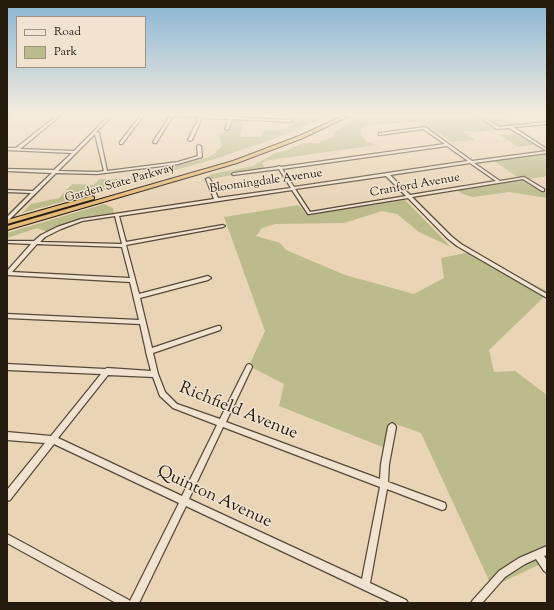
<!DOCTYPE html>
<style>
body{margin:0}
#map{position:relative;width:554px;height:610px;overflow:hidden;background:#e9d4b6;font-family:"Sorts Mill Goudy",serif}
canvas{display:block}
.frame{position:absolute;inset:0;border:8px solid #251b0f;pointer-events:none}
.legend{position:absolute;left:16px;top:16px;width:130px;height:52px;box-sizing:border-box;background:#f1e3d0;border:1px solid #9f9383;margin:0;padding:5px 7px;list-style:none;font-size:12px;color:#251b0f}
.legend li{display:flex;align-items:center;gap:8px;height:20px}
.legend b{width:20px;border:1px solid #9f9383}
</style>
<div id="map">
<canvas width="554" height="610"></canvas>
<div class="frame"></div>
<ul class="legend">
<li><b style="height:5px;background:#f1e3d0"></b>Road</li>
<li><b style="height:11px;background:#bbbb8b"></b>Park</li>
</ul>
</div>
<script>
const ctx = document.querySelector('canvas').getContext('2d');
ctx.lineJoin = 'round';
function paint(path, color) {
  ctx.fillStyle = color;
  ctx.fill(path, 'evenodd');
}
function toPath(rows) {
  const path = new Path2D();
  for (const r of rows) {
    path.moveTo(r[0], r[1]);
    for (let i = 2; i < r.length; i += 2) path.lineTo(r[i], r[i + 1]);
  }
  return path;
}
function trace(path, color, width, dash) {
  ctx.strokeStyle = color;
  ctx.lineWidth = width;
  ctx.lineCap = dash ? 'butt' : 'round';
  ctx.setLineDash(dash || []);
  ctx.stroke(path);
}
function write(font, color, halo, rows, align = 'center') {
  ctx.font = font + ' "Sorts Mill Goudy",serif';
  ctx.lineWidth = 3;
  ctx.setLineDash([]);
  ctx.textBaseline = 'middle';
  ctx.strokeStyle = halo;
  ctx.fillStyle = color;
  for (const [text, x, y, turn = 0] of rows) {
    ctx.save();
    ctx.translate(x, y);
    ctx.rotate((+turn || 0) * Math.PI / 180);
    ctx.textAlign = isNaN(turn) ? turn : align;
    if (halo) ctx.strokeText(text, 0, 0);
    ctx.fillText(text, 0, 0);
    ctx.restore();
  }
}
paint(toPath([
 [236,115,246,115,240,137,261,137,264,130,283,129,293,125,294,115,330,115,284,135,215,159,22,213,31,204,59,198,72,184,94,185,99,179,127,179,206,158,214,154,222,146,219,134,231,129],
 [359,115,493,115,497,117,495,115,514,115,501,117,522,125,479,132,463,131,475,140,451,142,440,134,433,135,416,122,370,125,361,129,361,134,367,142,377,145,270,160,262,163,265,169,201,181,212,174,253,166,275,153,286,151,303,143,318,143,332,137,334,132],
 [515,134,534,145,518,147,500,135],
 [547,152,547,176,524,180,542,192,547,193,547,198,509,192,473,197,463,194,457,190,520,179,491,159],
 [405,200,451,247,419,232,397,214,382,211,344,223,275,224,262,228,256,236,280,243,286,250,345,275,414,294,444,278,441,258,470,252,547,291,547,294,489,350,494,372,515,371,547,395,547,561,492,587,421,433,390,422,385,448,279,406,284,384,249,366,265,331,224,217,299,205,307,215],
 [104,204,113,208,114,215,76,220,48,232,37,228,7,238,7,233]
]), '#bbbb8b');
const minor = toPath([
 [7,115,10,115,7,118,7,115],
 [58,115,61,115,20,149,74,151,110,115,113,115,96,132,99,133,107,171,178,162,198,156,197,146,199,145,201,146,202,157,178,164,97,174,56,173,9,220,7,220,7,217,31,193,7,192,7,190,33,191,52,173,7,171,7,169,54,170,72,153,7,150,7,148,16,148,58,115],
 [95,134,104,171,97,172,58,171,95,134],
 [141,115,144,115,122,144,120,144,120,142,141,115],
 [167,115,203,115,230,117,231,115,233,115,233,117,290,120,291,115,293,115,292,121,291,122,232,119,229,129,227,130,225,129,229,119,202,118,192,140,190,141,188,140,199,117,173,116,156,143,154,143,153,142,170,116,167,115],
 [477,115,480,115,499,127,547,122,547,124,513,127,547,149,547,153,474,163,500,181,524,177,544,189,544,191,542,191,523,179,412,197,451,236,461,244,547,294,547,298,457,246,447,238,408,198,309,214,308,214,292,190,119,216,126,242,223,225,225,226,223,227,126,245,139,294,208,276,211,278,208,280,140,298,152,348,218,326,220,326,221,328,220,330,153,353,158,374,165,392,177,404,220,419,247,365,249,364,251,365,252,367,226,422,380,479,381,464,388,427,389,425,392,423,395,425,396,427,389,464,388,482,445,503,446,506,445,509,442,510,387,489,370,583,406,600,408,603,392,603,186,506,139,603,116,603,7,543,7,534,129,600,130,601,179,503,54,444,10,500,7,501,7,490,45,443,7,440,7,432,51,436,101,374,7,370,7,364,105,369,107,368,151,371,146,352,146,351,140,324,7,318,7,314,139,320,130,282,7,275,7,271,31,244,9,243,7,243,7,241,34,241,41,235,57,227,81,219,214,199,206,179,208,178,210,179,218,198,291,188,279,169,233,175,232,174,234,173,277,167,279,166,281,167,445,144,423,129,379,135,379,133,380,133,425,127,472,161,547,151,509,128,497,129,477,115],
 [447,146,468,161,294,187,282,169,447,146],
 [470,163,496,181,410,195,390,175,470,163],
 [386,176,406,196,310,212,295,189,386,176],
 [115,216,122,244,40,242,45,237,61,229,82,221,115,216],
 [37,244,122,247,130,278,12,272,37,244],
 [108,375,153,377,160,396,173,408,217,425,182,496,58,438,108,375],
 [223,427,380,487,362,579,189,499,223,427],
 [547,546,547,555,544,556,547,560,547,573,544,571,536,559,525,564,505,577,482,603,471,603,473,600,499,571,519,558,547,546]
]);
const highway = toPath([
 [345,115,351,115,303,138,237,163,7,230,7,226,233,161,299,136,345,115],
 [92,196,94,197,94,199,7,224,7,220,92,196]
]);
trace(minor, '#564939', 2.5);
trace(highway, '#251b0f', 2);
paint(minor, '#f1e3d0');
paint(highway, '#e4ba7b');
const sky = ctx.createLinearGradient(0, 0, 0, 201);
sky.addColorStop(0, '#88b5d4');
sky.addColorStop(0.57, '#f5ecde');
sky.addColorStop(1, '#f5ecde00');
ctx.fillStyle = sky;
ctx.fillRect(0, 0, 554, 201);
write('12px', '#251b0f', '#f1e3d0', [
 ["Bloomingdale Avenue",266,182,-8],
 ["Garden State Parkway",120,184,-16],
 ["Cranford Avenue",415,186,-10]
]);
write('17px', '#251b0f', '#f1e3d0', [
 ["Richfield Avenue",238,412,22],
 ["Quinton Avenue",214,498,25]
]);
</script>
